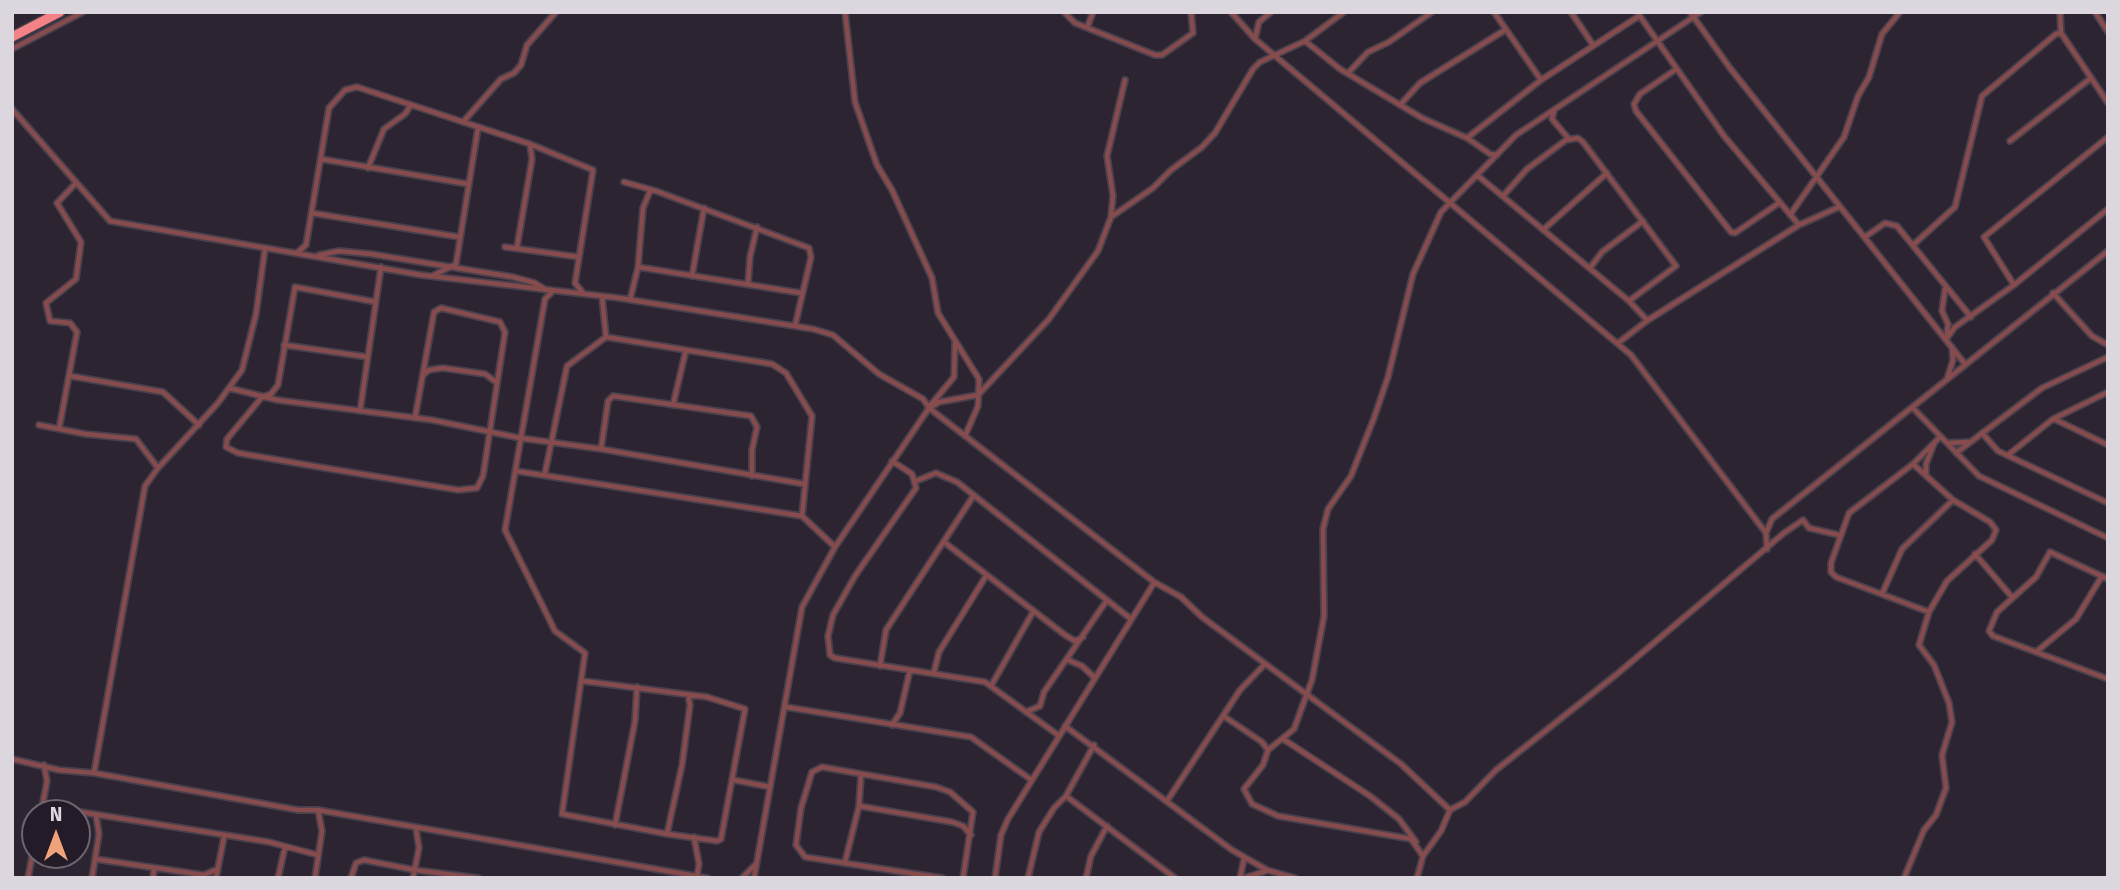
<!DOCTYPE html>
<style>
body{margin:0}
#map{position:relative;width:2120px;height:890px;overflow:hidden;background:#2d2431;font-family:"Fira Sans",sans-serif}
canvas{display:block}
.frame{position:absolute;inset:0;border:14px solid #dcd6df;pointer-events:none}
.north{position:absolute;left:21px;top:799px;width:70px;height:70px;box-sizing:border-box;background:#231b27;border:2px solid #6d6671;border-radius:50%;rotate:0deg;font-size:19px;font-weight:700;line-height:28px;text-align:center;color:#dcd6df}
.north::after{content:'';display:block;margin:auto;width:24px;height:32px;background:#f0a27a;clip-path:polygon(50% 0,100% 100%,50% 72%,0 100%)}
</style>
<div id="map">
<canvas width="2120" height="890"></canvas>
<div class="frame"></div>
<div class="north">N</div>
</div>
<script>
const ctx = document.querySelector('canvas').getContext('2d');
ctx.lineJoin = 'round';
function toPath(rows) {
  const path = new Path2D();
  for (const r of rows) {
    path.moveTo(r[0], r[1]);
    for (let i = 2; i < r.length; i += 2) path.lineTo(r[i], r[i + 1]);
  }
  return path;
}
function trace(path, color, width, dash) {
  ctx.strokeStyle = color;
  ctx.lineWidth = width;
  ctx.lineCap = dash ? 'butt' : 'round';
  ctx.setLineDash(dash || []);
  ctx.stroke(path);
}
const street = toPath([
 [845,12,855,102,877,165,892,190,932,278,938,313,979,379,978,406,965,436],
 [1064,12,1075,23,1155,55,1162,55,1193,33,1191,12],
 [1231,12,1255,39,1631,355,1766,533],
 [1494,12,1541,80],
 [1571,12,1593,45],
 [1637,12,1724,136,1799,225],
 [1690,12,1730,68,1965,364],
 [2060,12,2061,33,2108,103],
 [2095,12,2108,32],
 [1087,28,1093,12],
 [1255,39,1259,22,1271,12],
 [1305,41,1340,69,1422,118,1467,138,1490,154,1497,155],
 [12,49,83,12],
 [1675,70,1640,94,1634,104,1636,111,1731,232,1735,233,1779,203],
 [1349,72,1368,52,1389,42,1432,12],
 [1400,105,1420,83,1505,30],
 [12,109,110,221,421,275,619,298,813,329,833,335,879,374,923,399,929,408,835,547,802,607,754,878],
 [1554,111,1552,119,1569,139],
 [463,122,501,79,514,73,521,65,527,45,556,12],
 [1467,138,1541,80,1639,16],
 [2010,141,2091,78],
 [321,159,468,184],
 [368,168,384,129,405,114,411,105],
 [1477,175,1629,301,1647,320],
 [624,182,656,191,809,248,811,257,795,326],
 [1503,196,1527,169,1566,140,1578,138,1583,142,1676,266,1629,301],
 [312,213,459,237],
 [1790,215,1844,137,1858,96,1869,77,1882,34,1900,12],
 [1111,216,1113,196,1107,156,1125,80],
 [1543,230,1607,173],
 [1865,237,1885,223,1897,226,1971,317],
 [1913,245,1955,207,1982,96,2056,34,2061,33],
 [505,247,579,257],
 [517,247,532,159,530,145],
 [298,252,306,245,329,108,345,90,357,87,530,144,593,170,575,283,583,293],
 [319,255,339,251,371,254,513,277,535,283,546,290],
 [638,267,801,293],
 [1590,268,1602,252,1643,221],
 [434,275,456,264,478,128],
 [692,276,704,208],
 [748,284,750,257,757,227],
 [2014,285,1984,237,2108,137],
 [1945,289,1942,311,1948,324,1947,334],
 [552,292,545,299,505,530,555,631,585,653,562,814,667,834,717,841,721,839,745,709,707,697,583,681],
 [2053,293,2092,336,2108,345],
 [602,296,606,337],
 [630,300,638,267,643,208,650,191],
 [376,302,295,287,278,385,271,394,262,397,227,439,226,447,238,453,325,468,458,490,477,488,483,476,505,332,500,322,441,308,434,312,415,418],
 [1947,338,1955,327,2014,285,2108,209],
 [1618,343,1648,320,1799,225,1839,207],
 [284,345,368,357],
 [423,375,429,370,443,368,485,374,496,382],
 [70,376,163,392,199,425],
 [1947,379,1953,360,1952,347],
 [229,388,277,400,432,420,520,438,601,449,804,484],
 [673,405,686,350],
 [929,407,954,377,955,342],
 [929,408,1154,582,1181,597,1202,617,1401,764,1450,810],
 [929,408,939,402,978,395,1049,319,1098,251,1111,217,1153,188,1171,170,1202,147,1215,133,1253,69,1260,62,1305,41,1344,12],
 [1913,408,1979,476,2108,538],
 [360,411,381,267],
 [2054,419,2108,445],
 [39,425,85,434,136,439,158,468],
 [59,429,77,332,70,323,50,321,46,303,76,279,81,242,57,203,76,183],
 [1982,433,1998,451,2108,503],
 [1949,443,1968,442],
 [601,449,608,401,613,396,751,416,757,427,752,450,752,476],
 [1956,453,2042,388,2108,357],
 [2008,455,2053,419,2108,392],
 [892,461,912,474,916,488,855,576,833,615,828,636,830,655,835,658,985,682,1058,735],
 [1913,464,1953,500,1990,522,1996,530,1992,540,1947,581,1929,612,1836,577,1831,572,1831,563,1849,513,1913,464,1940,437],
 [516,471,802,516,835,547],
 [545,473,567,366,606,337,772,364,786,373,812,416,802,516],
 [1926,475,1926,464,1934,444],
 [916,481,936,473,957,482,1131,619],
 [944,542,1065,635,1075,641,1083,637],
 [1767,549,1766,533,1772,519,2108,251],
 [1975,554,2012,597],
 [2108,579,2050,552,2036,577,1997,612,1989,631,1993,636,2108,679],
 [1882,594,1902,549,1953,500],
 [2036,652,2076,619,2102,576],
 [1068,660,1082,666,1095,678],
 [880,666,886,630,974,495],
 [934,672,939,652,986,576],
 [991,686,1033,612],
 [786,707,971,737,1030,779],
 [1026,712,1040,706,1044,692,1107,600],
 [1225,717,1262,742,1268,750,1263,765,1244,789,1252,804,1278,816,1411,839,1423,856],
 [892,725,900,713,910,670],
 [1065,726,1232,850,1267,870,1295,878],
 [1283,739,1370,796,1399,819,1416,842],
 [1268,750,1294,729,1312,680,1324,616,1323,529,1328,509,1351,476,1374,418,1388,377,1413,274,1441,212,1516,135,1701,12],
 [12,759,59,770,94,773,298,810,318,810,707,878],
 [94,773,145,486,158,468,218,403,242,370,256,314,265,249],
 [734,780,770,787],
 [1066,796,1175,878],
 [1167,801,1240,690,1265,664],
 [43,806,269,842,318,855],
 [859,806,952,822,963,826,971,835],
 [41,813,47,781,44,765],
 [615,825,635,721,637,687],
 [667,834,682,765,690,705,688,695],
 [694,837,699,864,697,877],
 [95,859,204,875,218,869],
 [845,862,859,806,861,775],
 [28,878,35,841],
 [92,878,99,834,96,815],
 [153,878,154,869],
 [216,878,224,837],
 [278,878,285,847],
 [315,878,322,831,318,810],
 [351,878,356,863,364,860,415,870,478,878],
 [413,878,419,848,416,828],
 [742,878,756,864],
 [942,878,805,857,796,845,801,808,812,772,822,767,936,787,950,792,973,812,963,878],
 [995,878,1001,835,1008,819,1154,583],
 [1028,878,1039,832,1054,808,1066,796,1094,745],
 [1086,878,1091,856,1107,826],
 [1240,878,1244,859],
 [1244,878,1266,871],
 [1417,878,1423,856,1441,831,1450,810,1465,802,1496,770,1617,674,1784,533,1803,520,1809,528,1839,535],
 [1904,878,1924,830,1936,815,1946,788,1942,755,1952,722,1949,703,1934,665,1919,645,1929,612]
]);
const highway = toPath([
 [12,37,60,12]
]);
trace(street, '#49404d', 8);
trace(highway, '#49404d', 12);
trace(street, '#854b4d', 4.5);
trace(highway, '#f48186', 9);
</script>
